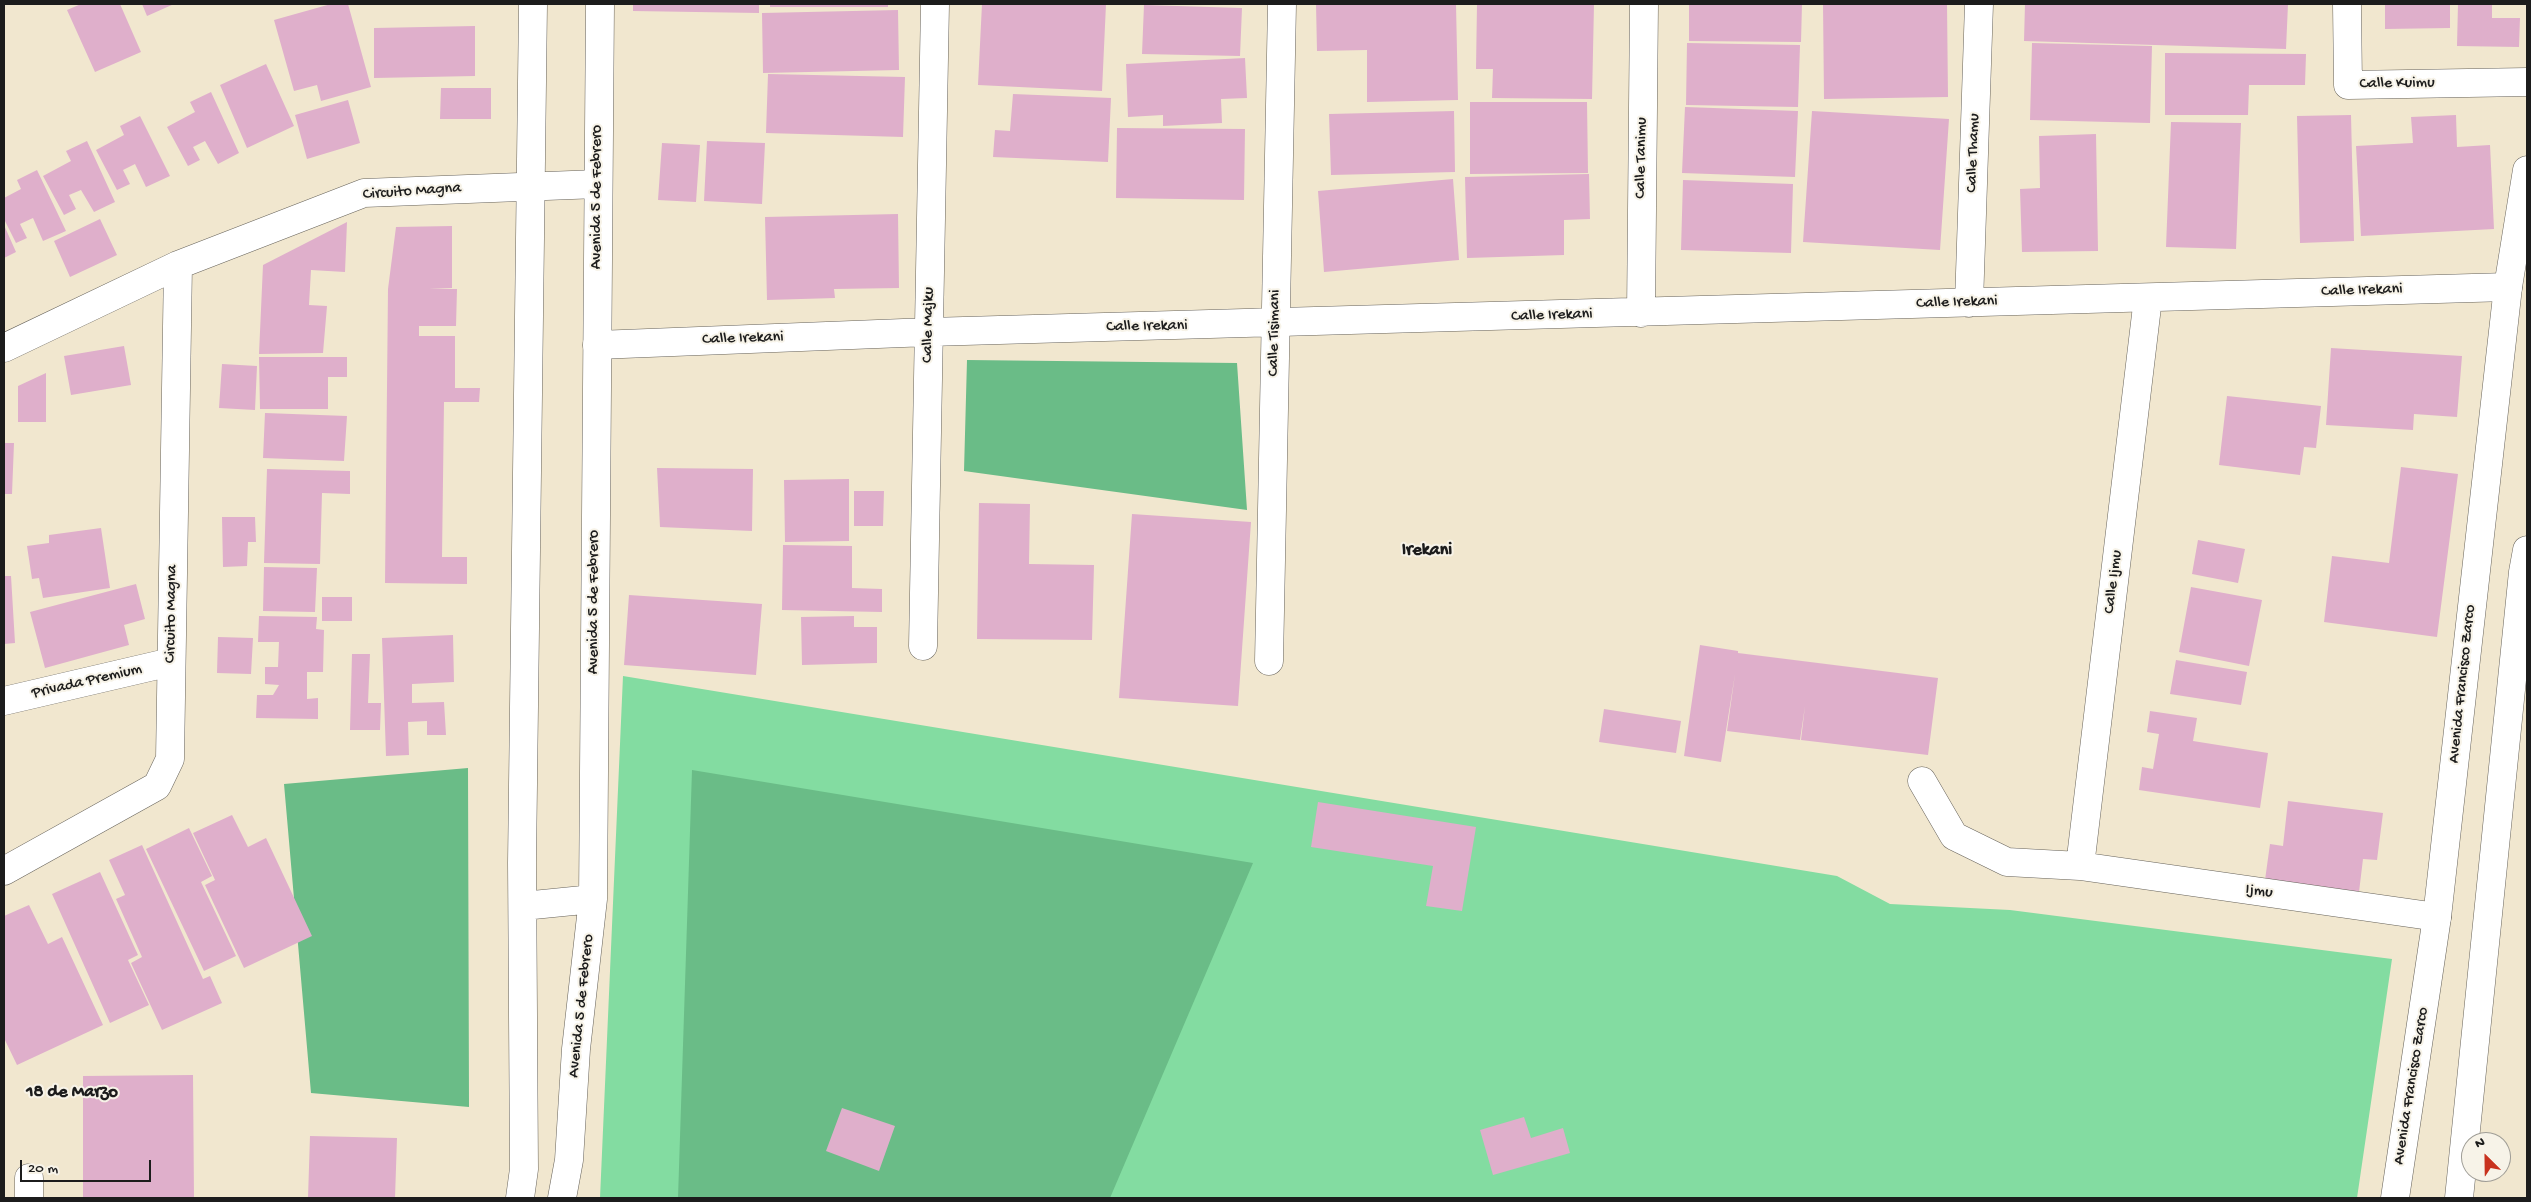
<!DOCTYPE html>
<style>
body{margin:0}
#map{position:relative;width:2531px;height:1202px;overflow:hidden;background:#f1e7cf;font-family:"Gochi Hand",sans-serif}
canvas{display:block}
.frame{position:absolute;inset:0;border:5px solid #1c1c1c;pointer-events:none}
.north{position:absolute;left:2461px;top:1132px;width:50px;height:50px;box-sizing:border-box;background:#f7f3e8;border:1px solid #9f9d96;border-radius:50%;rotate:337deg;font-size:14px;font-weight:700;line-height:20px;text-align:center;color:#1c1c1c}
.north::after{content:'';display:block;margin:auto;width:18px;height:22px;background:#c8321e;clip-path:polygon(50% 0,100% 100%,50% 72%,0 100%)}
.scale{position:absolute;left:20px;top:1160px;width:131px;height:22px;box-sizing:border-box;border:2px solid #1c1c1c;border-top:0;padding-left:6px;font-size:15px;line-height:18px;white-space:nowrap;color:#1c1c1c;-webkit-text-stroke:4px #f7f3e8;paint-order:stroke}
</style>
<div id="map">
<canvas width="2531" height="1202"></canvas>
<div class="frame"></div>
<div class="north">N</div>
<div class="scale">20 m</div>
</div>
<script>
const ctx = document.querySelector('canvas').getContext('2d');
ctx.lineJoin = 'round';
function paint(path, color) {
  ctx.fillStyle = color;
  ctx.fill(path, 'evenodd');
}
function toPath(rows) {
  const path = new Path2D();
  for (const r of rows) {
    path.moveTo(r[0], r[1]);
    for (let i = 2; i < r.length; i += 2) path.lineTo(r[i], r[i + 1]);
  }
  return path;
}
function trace(path, color, width, dash) {
  ctx.strokeStyle = color;
  ctx.lineWidth = width;
  ctx.lineCap = dash ? 'butt' : 'round';
  ctx.setLineDash(dash || []);
  ctx.stroke(path);
}
function write(font, color, halo, rows, align = 'center') {
  ctx.font = font + ' "Gochi Hand",sans-serif';
  ctx.lineWidth = 4;
  ctx.setLineDash([]);
  ctx.textBaseline = 'middle';
  ctx.strokeStyle = halo;
  ctx.fillStyle = color;
  for (const [text, x, y, turn = 0] of rows) {
    ctx.save();
    ctx.translate(x, y);
    ctx.rotate((+turn || 0) * Math.PI / 180);
    ctx.textAlign = isNaN(turn) ? turn : align;
    if (halo) ctx.strokeText(text, 0, 0);
    ctx.fillText(text, 0, 0);
    ctx.restore();
  }
}
paint(toPath([
 [623,676,1837,876,1890,904,2010,910,2392,959,2357,1198,600,1198]
]), '#83dca1');
paint(toPath([
 [967,360,1237,363,1247,510,964,471],
 [468,768,469,1107,311,1093,284,784],
 [692,770,1253,863,1110,1198,678,1198]
]), '#6abc87');
paint(toPath([
 [81,4,120,4,141,52,95,72,67,10],
 [142,4,174,4,147,16],
 [331,4,348,4,371,87,321,101,317,85,294,91,274,20],
 [633,4,759,4,759,13,633,11],
 [770,4,888,4,888,7,770,7],
 [982,4,1106,4,1102,91,978,85],
 [1316,4,1456,4,1458,100,1367,102,1367,50,1317,51],
 [1477,4,1594,4,1592,99,1492,98,1493,69,1476,69],
 [1689,4,1802,4,1801,42,1689,41],
 [1823,4,1947,4,1948,97,1824,99],
 [2025,4,2288,4,2286,49,2024,41],
 [2385,4,2450,4,2450,28,2385,29],
 [2458,4,2492,4,2492,18,2520,18,2519,47,2457,46],
 [1144,5,1242,8,1240,56,1142,54],
 [898,10,899,70,763,73,762,13],
 [475,26,475,76,374,78,374,28],
 [1687,43,1800,45,1798,107,1686,105],
 [2032,43,2152,46,2150,123,2030,120],
 [2165,53,2306,54,2305,85,2249,85,2248,115,2165,115],
 [1245,58,1247,98,1221,99,1222,123,1163,126,1163,115,1128,117,1126,64],
 [266,64,294,126,247,148,220,85],
 [768,74,905,77,903,137,766,133],
 [441,88,491,88,491,119,440,119],
 [211,92,239,153,218,164,205,141,193,147,200,160,188,166,167,127,195,112,190,102],
 [1013,94,1111,98,1108,162,993,157,995,130,1010,131],
 [348,100,360,143,307,159,295,115],
 [1470,102,1587,102,1588,173,1470,174],
 [1685,107,1798,111,1795,177,1682,173],
 [1454,111,1455,172,1331,175,1329,114],
 [1812,111,1949,119,1940,250,1803,242],
 [2351,115,2354,241,2300,243,2297,116],
 [2456,115,2457,147,2490,145,2494,229,2361,236,2356,146,2413,143,2411,117],
 [140,116,170,176,146,187,135,164,123,170,130,184,117,190,96,150,124,135,120,126],
 [2171,122,2241,123,2236,249,2166,247],
 [1117,128,1245,129,1244,200,1116,198],
 [2096,134,2098,251,2022,252,2020,189,2040,188,2039,136],
 [87,141,115,202,94,212,81,190,69,195,76,209,64,215,43,176,71,161,66,151],
 [707,141,765,143,762,204,704,201],
 [662,143,700,145,696,202,658,200],
 [37,170,66,231,43,241,33,218,20,224,27,238,16,243,4,219,4,198,21,189,17,180],
 [1589,174,1590,219,1564,220,1564,255,1467,258,1465,177],
 [1453,179,1459,260,1324,272,1318,191],
 [1683,180,1793,184,1791,253,1681,250],
 [898,214,899,288,834,289,835,298,767,300,765,217],
 [100,219,117,255,70,277,54,241],
 [347,222,345,272,311,270,309,305,327,306,323,353,259,354,263,265],
 [4,225,16,252,4,258],
 [452,226,452,288,429,289,457,289,456,326,419,326,419,336,455,336,455,388,480,388,479,402,444,402,442,557,467,557,467,584,385,583,388,289,396,227],
 [124,346,131,385,71,395,64,356],
 [2331,348,2462,356,2457,417,2414,414,2413,430,2326,425],
 [259,357,347,357,347,377,328,377,328,409,260,409],
 [222,364,257,366,255,410,219,408],
 [46,373,46,422,18,422,18,386],
 [2227,396,2321,406,2316,448,2304,447,2300,475,2219,465],
 [265,413,347,416,344,461,263,458],
 [4,443,14,443,12,494,4,494],
 [2401,467,2458,474,2437,637,2324,622,2332,556,2389,563],
 [657,468,753,469,752,531,660,527],
 [267,469,350,471,350,494,322,493,320,564,264,563],
 [849,479,849,541,785,542,784,480],
 [854,491,884,491,883,526,854,526],
 [979,503,1030,504,1029,564,1094,565,1092,640,977,639],
 [1132,514,1251,522,1238,706,1119,698],
 [222,517,255,517,256,542,248,542,247,566,223,567],
 [101,528,110,588,43,598,39,578,32,579,27,546,49,543,49,535],
 [2198,540,2245,549,2238,583,2192,574],
 [783,545,852,546,852,588,882,589,882,612,782,610],
 [264,567,317,568,315,612,263,611],
 [4,576,11,576,15,643,4,644],
 [136,584,145,619,124,625,129,645,45,668,30,612],
 [2191,587,2262,600,2249,666,2179,652],
 [629,595,762,604,756,675,624,665],
 [322,597,352,597,352,621,322,621],
 [259,616,317,617,316,629,324,630,323,672,307,672,307,699,318,698,318,719,256,718,257,695,273,695,279,685,265,684,265,667,278,667,279,642,258,642],
 [854,616,854,627,877,627,877,663,802,665,801,617],
 [453,635,454,682,412,684,412,703,444,702,446,735,427,735,427,721,408,722,409,755,386,756,382,638],
 [218,637,253,638,251,674,217,673],
 [1700,645,1738,651,1738,653,1938,678,1928,755,1801,740,1805,706,1800,740,1727,731,1735,674,1721,762,1684,756],
 [352,654,370,654,368,703,381,703,380,730,350,730],
 [2176,660,2247,672,2241,705,2170,694],
 [1604,709,1681,721,1676,753,1599,742],
 [2150,711,2197,718,2193,741,2268,753,2260,808,2139,790,2142,767,2153,769,2159,734,2147,732],
 [2288,801,2383,813,2377,860,2363,859,2359,892,2265,880,2270,844,2283,846],
 [1318,802,1476,827,1462,911,1426,906,1433,866,1311,847],
 [232,815,248,847,266,838,312,936,244,968,205,885,215,880,193,833],
 [189,828,212,876,201,882,236,956,204,971,146,849],
 [142,845,203,979,210,976,222,1003,162,1030,131,963,142,957,116,899,125,895,109,860],
 [100,872,138,955,128,960,149,1005,110,1023,52,894],
 [29,905,48,944,62,937,103,1025,17,1065,4,1038,4,916],
 [193,1075,194,1198,83,1198,83,1076],
 [842,1108,895,1126,879,1171,826,1151],
 [1524,1117,1531,1138,1563,1128,1570,1153,1493,1175,1480,1130],
 [310,1136,397,1138,395,1198,308,1198]
]), '#dfafcb');
const minor = toPath([
 [2347,4,2348,85,2527,82],
 [1969,303,1979,4],
 [1641,313,1644,4],
 [597,345,929,332,2508,287],
 [4,348,178,265,364,193,598,184],
 [923,646,935,4],
 [1269,661,1282,4],
 [4,701,171,662],
 [1922,781,1954,836,2007,862,2080,866,2437,917],
 [2080,866,2148,298],
 [4,871,157,786,170,759,178,265],
 [29,1198,29,1178]
]);
const tertiary = toPath([
 [523,906,593,899],
 [520,1198,524,1169,522,862,533,4],
 [562,1198,569,1160,576,1049,593,899,600,4],
 [2395,1198,2437,917,2508,287,2527,170],
 [2459,1198,2523,572,2527,550]
]);
trace(minor, '#67635b', 29);
trace(tertiary, '#67635b', 29);
trace(minor, '#fff', 28);
trace(tertiary, '#fff', 28);
write('16px', '#1c1c1c', '#f7f3e8', [
 ["Calle Kuimu",2397,84,-1],
 ["Calle Thamu",1974,153,-88],
 ["Calle Tanimu",1642,158,-89],
 ["Circuito Magna",412,192,-4],
 ["Avenida 5 de Febrero",598,197,-90],
 ["Calle Irekani",2362,291,-2],
 ["Calle Irekani",1957,303,-2],
 ["Calle Irekani",1552,316,-2],
 ["Calle Majku",929,325,-89],
 ["Calle Irekani",1147,327,-1],
 ["Calle Tisimani",1275,333,-89],
 ["Calle Irekani",743,339,-2],
 ["Calle Ijmu",2114,582,-83],
 ["Avenida 5 de Febrero",595,602,-90],
 ["Circuito Magna",172,614,-89],
 ["Privada Premium",87,682,-13],
 ["Avenida Francisco Zarco",2463,684,-84],
 ["Ijmu",2259,892,8],
 ["Avenida 5 de Febrero",582,1006,-84],
 ["Avenida Francisco Zarco",2412,1086,-81]
]);
write('bold 18px', '#1c1c1c', '#f7f3e8', [
 ["Irekani",1427,551],
 ["18 de Marzo",72,1093]
]);
</script>
